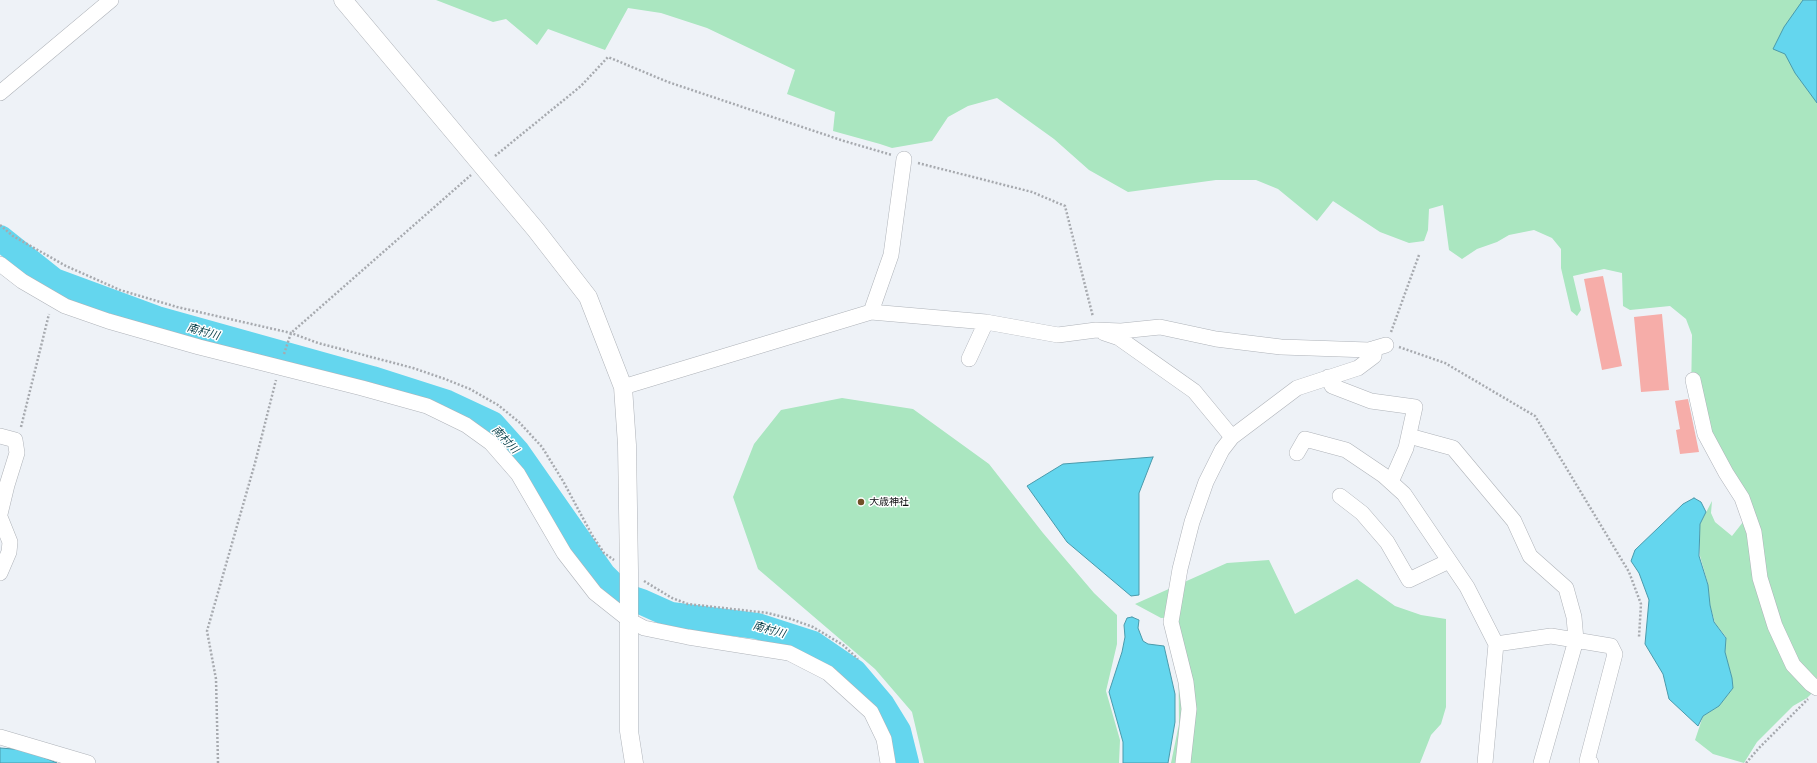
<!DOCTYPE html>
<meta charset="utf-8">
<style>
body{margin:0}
canvas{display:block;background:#eef2f7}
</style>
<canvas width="1817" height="763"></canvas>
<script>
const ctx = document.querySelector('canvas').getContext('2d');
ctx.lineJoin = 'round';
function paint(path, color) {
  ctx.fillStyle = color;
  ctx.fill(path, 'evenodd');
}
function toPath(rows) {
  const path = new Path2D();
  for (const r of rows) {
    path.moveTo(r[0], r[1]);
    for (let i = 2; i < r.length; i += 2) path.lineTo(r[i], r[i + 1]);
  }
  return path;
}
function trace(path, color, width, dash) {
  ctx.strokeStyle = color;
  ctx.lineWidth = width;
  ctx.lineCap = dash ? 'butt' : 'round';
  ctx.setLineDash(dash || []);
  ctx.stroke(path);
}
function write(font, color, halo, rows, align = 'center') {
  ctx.font = font + ' Arial,"Noto Sans JP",sans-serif';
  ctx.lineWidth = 3;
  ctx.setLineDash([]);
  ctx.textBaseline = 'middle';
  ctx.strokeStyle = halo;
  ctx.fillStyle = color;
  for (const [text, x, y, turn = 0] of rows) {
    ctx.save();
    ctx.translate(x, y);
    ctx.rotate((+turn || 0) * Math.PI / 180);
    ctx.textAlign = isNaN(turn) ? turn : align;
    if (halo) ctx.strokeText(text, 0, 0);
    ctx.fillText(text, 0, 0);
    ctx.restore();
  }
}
paint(toPath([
 [436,0,1817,0,1817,688,1807,698,1793,706,1757,742,1744,763,1713,754,1695,740,1703,716,1719,706,1733,688,1732,678,1725,652,1726,637,1715,623,1710,605,1708,584,1700,556,1700,524,1712,501,1711,513,1715,522,1732,536,1743,522,1741,511,1691,398,1692,335,1686,319,1670,306,1630,310,1623,306,1622,273,1604,269,1573,276,1581,310,1577,316,1571,311,1561,268,1561,249,1552,238,1534,230,1509,235,1497,242,1477,249,1462,259,1449,250,1443,205,1429,209,1428,230,1424,241,1409,243,1380,232,1333,201,1317,221,1278,189,1256,180,1216,180,1128,192,1089,170,1054,139,997,98,968,106,948,117,932,141,892,148,880,144,833,131,835,112,787,94,795,70,707,28,661,13,628,8,605,50,548,29,537,45,506,19,493,22],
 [842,398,913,409,989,464,1043,533,1094,593,1117,615,1117,644,1106,691,1120,740,1119,763,924,763,912,712,875,669,758,569,733,497,754,444,781,410],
 [1269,560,1295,614,1357,579,1395,606,1421,615,1446,619,1446,707,1441,724,1431,735,1420,763,1171,763,1179,724,1178,617,1161,618,1135,604,1227,563]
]), '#aae6c0');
const water = toPath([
 [1803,0,1817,0,1817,103,1795,73,1785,54,1773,49,1784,27,1803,0],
 [1153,457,1139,493,1139,595,1131,596,1067,542,1027,486,1063,464,1153,457],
 [1694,498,1701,502,1706,512,1700,524,1699,556,1708,585,1710,605,1714,622,1726,638,1725,652,1732,678,1733,688,1719,706,1703,716,1698,726,1669,699,1663,674,1645,644,1649,600,1639,573,1631,561,1635,550,1683,504,1694,498],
 [1132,617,1139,620,1138,628,1143,641,1148,644,1164,646,1175,694,1175,722,1168,763,1123,763,1123,742,1109,692,1122,652,1125,637,1124,625,1127,618,1132,617],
 [0,748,26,750,57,763,0,763,0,748]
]);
paint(water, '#64d6ee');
trace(water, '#4a9aab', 1);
trace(toPath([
 [0,238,54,281,157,319,372,379,447,403,492,424,517,452,603,575,624,596,642,602,671,615,757,626,813,644,854,672,882,705,898,731,906,763]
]), '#64d6ee', 26);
paint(toPath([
 [1603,276,1622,366,1602,370,1584,279],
 [1662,314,1669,390,1641,392,1634,317],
 [1688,399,1699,452,1680,454,1676,430,1680,429,1675,401]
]), '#f6ada9');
const minor = toPath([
 [0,93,111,0],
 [0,264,22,281,65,306,108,321,199,347,362,388,427,406,466,425,491,443,518,474,564,553,595,593,629,620,644,628,688,637,789,653,828,673,871,712,884,739,888,763],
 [871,312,891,255,904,159],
 [1104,333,1119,338,1194,391,1232,437],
 [969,359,986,322],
 [1328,377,1332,386,1371,401,1415,407,1406,448,1391,482],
 [1693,380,1705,434,1726,473,1742,498,1754,532,1760,578,1775,626,1793,665,1811,684,1817,688],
 [623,387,871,312,986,322,1058,335,1096,330,1121,331,1160,327,1216,339,1281,347,1369,350,1386,345],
 [0,436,15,440,17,453,7,485,0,514],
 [1409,436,1453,448,1514,521,1530,556,1566,588,1574,617,1576,640,1541,763],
 [1297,453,1305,439,1346,450,1383,475,1404,494,1467,587,1496,644,1485,763],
 [1340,496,1362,513,1387,542,1409,580,1449,561],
 [0,517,10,542,9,552,0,573],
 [1496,644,1551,636,1611,646,1615,654,1587,761,1591,763],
 [0,737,88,763],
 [1183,763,1189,709,1186,682,1171,622,1180,569,1192,522,1206,482,1222,450,1232,437,1297,388,1358,368,1374,356,1375,348]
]);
const tertiary = toPath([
 [343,0,536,230,588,297,623,387,627,445,629,571,629,731,634,763]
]);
trace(minor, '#afb3b9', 16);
trace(tertiary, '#afb3b9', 19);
trace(toPath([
 [495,156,581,86,608,57,668,82,844,141,892,155],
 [918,163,1032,192,1065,206,1093,317],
 [0,225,13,236,66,266,120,290,177,307,291,333,318,343,413,368,445,379,470,389,498,405,519,422,542,447,563,481,592,535,604,553,614,560],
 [1391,332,1419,255],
 [1399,347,1445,363,1535,416,1629,572,1641,604,1639,637],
 [284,354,291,333,471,175],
 [21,427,49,314],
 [644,581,672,598,688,604,768,613,791,619,813,627,843,645,858,659],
 [218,763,216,679,207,631,255,463,276,380],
 [1746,763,1759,748,1808,699]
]), '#a7aaaf', 2.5, [2, 2]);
trace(minor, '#fff', 15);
trace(tertiary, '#fff', 18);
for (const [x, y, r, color] of [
 [861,502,4,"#715027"]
]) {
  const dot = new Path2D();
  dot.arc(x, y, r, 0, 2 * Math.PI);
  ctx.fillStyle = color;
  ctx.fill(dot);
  trace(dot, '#fff', 1.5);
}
write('10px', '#0c0d0f', '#fff', [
 ["大歳神社",869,502]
], 'left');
write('italic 11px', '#043c46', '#fff', [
 ["南村川",203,332,16],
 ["南村川",505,440,47],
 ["南村川",769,630,16]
]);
</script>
